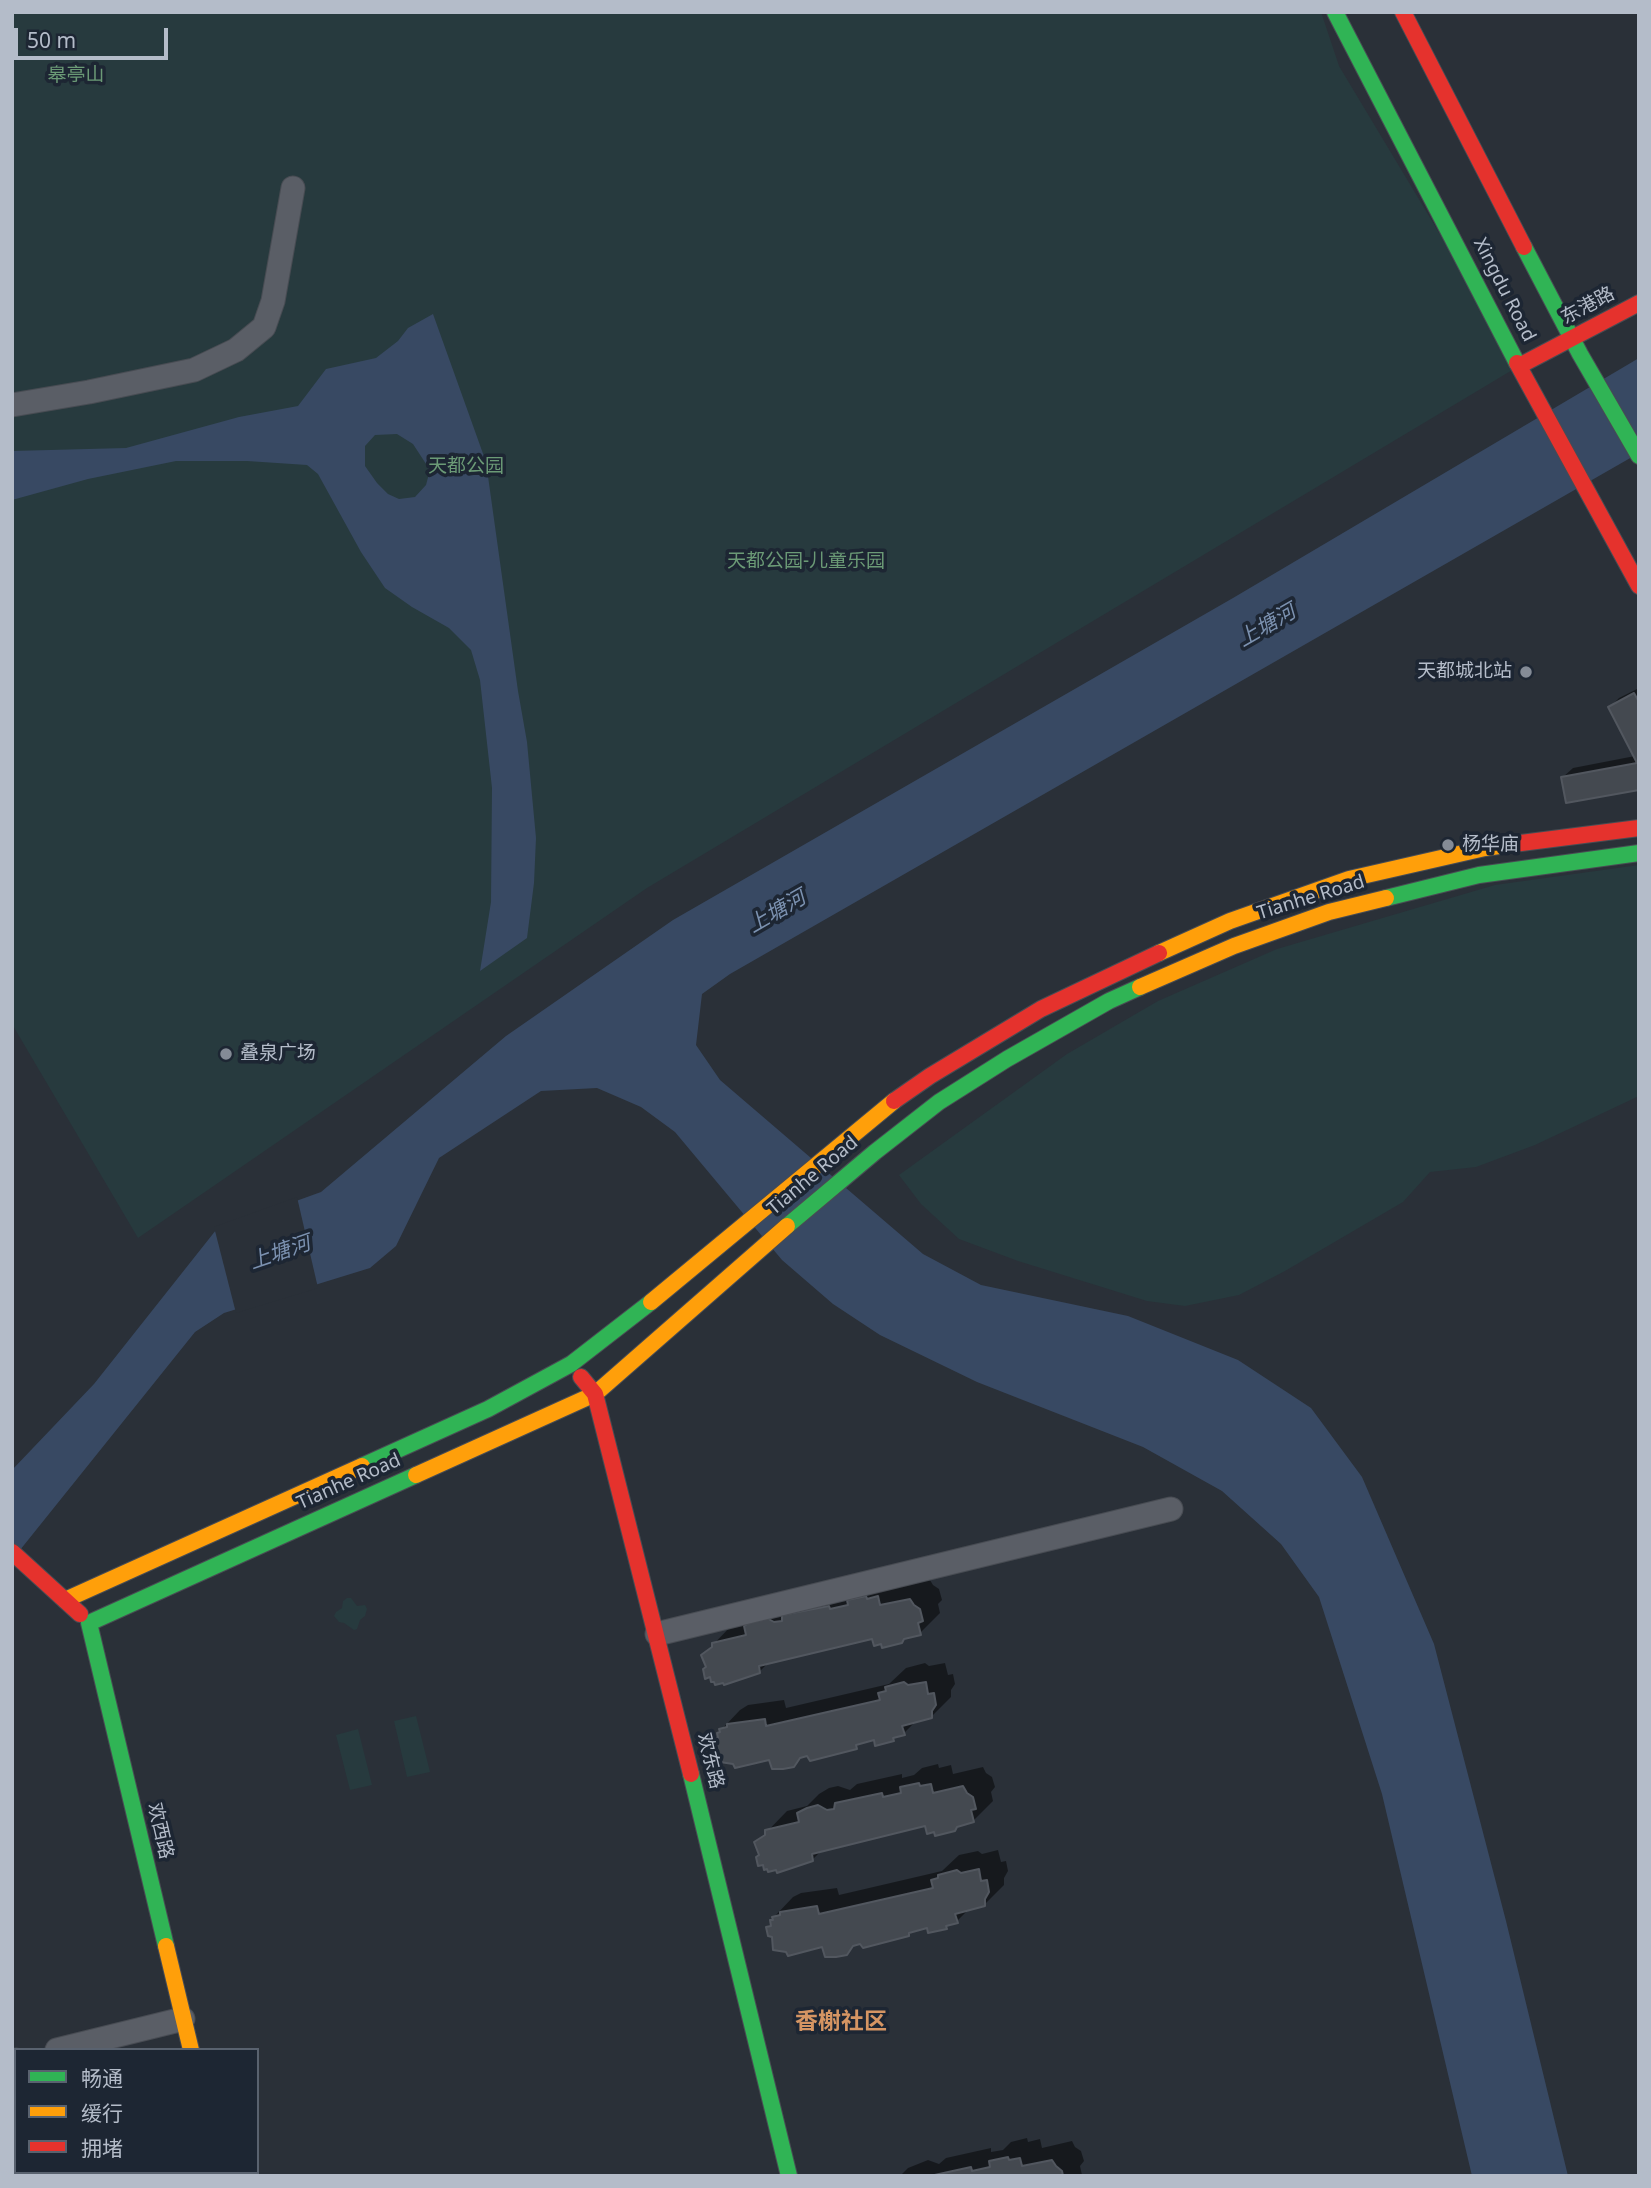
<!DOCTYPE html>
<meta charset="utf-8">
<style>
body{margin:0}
#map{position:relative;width:1651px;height:2188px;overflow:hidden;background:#2a3038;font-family:"Noto Sans","Noto Sans SC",sans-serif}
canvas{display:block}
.frame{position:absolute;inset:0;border:14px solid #b4bcc9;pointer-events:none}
.legend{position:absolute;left:14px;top:2048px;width:245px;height:126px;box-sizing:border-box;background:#1d2633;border:2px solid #59626f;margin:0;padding:9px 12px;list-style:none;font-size:21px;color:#b4bcc9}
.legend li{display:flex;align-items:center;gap:14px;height:35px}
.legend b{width:35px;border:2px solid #59626f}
.scale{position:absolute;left:14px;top:28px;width:154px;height:32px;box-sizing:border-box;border:4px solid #b4bcc9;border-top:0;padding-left:9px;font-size:21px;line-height:24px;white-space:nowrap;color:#b4bcc9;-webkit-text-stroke:5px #1d2633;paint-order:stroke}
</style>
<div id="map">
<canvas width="1651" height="2188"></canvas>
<div class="frame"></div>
<ul class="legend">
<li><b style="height:9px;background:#30b455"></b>畅通</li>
<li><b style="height:9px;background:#ff9f0a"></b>缓行</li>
<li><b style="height:9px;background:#e5322d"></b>拥堵</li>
</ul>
<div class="scale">50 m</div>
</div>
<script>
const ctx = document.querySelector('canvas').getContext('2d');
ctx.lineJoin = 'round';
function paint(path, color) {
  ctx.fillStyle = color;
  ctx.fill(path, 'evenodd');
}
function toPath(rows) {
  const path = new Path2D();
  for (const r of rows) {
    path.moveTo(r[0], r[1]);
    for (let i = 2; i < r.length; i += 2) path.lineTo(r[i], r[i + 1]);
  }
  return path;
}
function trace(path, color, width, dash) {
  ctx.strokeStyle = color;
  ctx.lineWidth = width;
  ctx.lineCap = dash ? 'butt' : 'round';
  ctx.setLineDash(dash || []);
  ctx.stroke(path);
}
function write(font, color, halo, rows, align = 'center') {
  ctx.font = font + ' "Noto Sans","Noto Sans SC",sans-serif';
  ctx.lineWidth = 7;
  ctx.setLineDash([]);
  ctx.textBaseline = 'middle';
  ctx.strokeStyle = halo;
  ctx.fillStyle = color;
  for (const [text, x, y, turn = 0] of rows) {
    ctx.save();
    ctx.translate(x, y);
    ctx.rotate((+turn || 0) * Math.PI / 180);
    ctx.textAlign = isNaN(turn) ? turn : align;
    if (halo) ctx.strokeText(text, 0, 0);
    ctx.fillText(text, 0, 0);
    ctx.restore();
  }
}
paint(toPath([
 [12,12,1321,12,1339,66,1519,366,647,888,138,1238,12,1024],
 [1639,865,1639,1096,1535,1145,1476,1167,1430,1172,1403,1202,1285,1271,1239,1295,1185,1306,1147,1301,1018,1261,959,1239,921,1204,899,1175,1067,1054,1158,1001,1277,949,1495,885],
 [347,1598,351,1598,357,1606,365,1605,367,1609,365,1616,360,1620,357,1629,354,1630,344,1623,339,1622,334,1616,336,1612,342,1608,343,1601],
 [416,1716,430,1772,407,1777,394,1721],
 [358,1729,372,1785,350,1790,336,1735]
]), '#273a3e');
paint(toPath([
 [433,314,486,462,518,691,527,742,536,838,534,883,527,938,480,971,491,902,492,788,480,680,471,650,449,628,412,607,385,588,361,552,318,474,307,465,247,461,176,461,88,479,12,500,12,451,126,448,239,417,298,406,326,369,376,358,398,341,408,328],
 [397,434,413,444,430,470,426,485,415,497,399,499,388,494,377,483,365,466,365,446,375,435],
 [1639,358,1639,453,730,974,702,994,696,1045,720,1080,923,1254,981,1285,1128,1316,1238,1360,1311,1408,1362,1477,1434,1644,1506,1921,1568,2176,1472,2176,1382,1794,1319,1597,1281,1544,1222,1491,1143,1447,977,1382,880,1335,833,1304,782,1260,675,1132,641,1107,597,1088,541,1091,439,1158,396,1246,370,1268,224,1313,195,1332,12,1560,12,1470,94,1384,216,1230,321,1192,506,1036,673,920,1233,598]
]), '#384963');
paint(toPath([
 [297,1197,318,1288,236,1313,214,1227]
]), '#2a3038');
paint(toPath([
 [1639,688,1639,788,1563,777,1573,768,1635,756,1610,707,1619,698],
 [930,1580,933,1585,939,1589,942,1600,938,1604,940,1613,920,1633,873,1637,770,1661,759,1672,711,1675,708,1667,703,1655,734,1623],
 [925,1663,929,1666,945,1663,948,1675,953,1674,955,1684,951,1690,951,1697,931,1717,916,1721,904,1733,897,1735,893,1739,875,1738,861,1742,856,1747,808,1754,803,1756,793,1766,715,1740,719,1736,721,1730,740,1710,748,1705,784,1700,786,1708,889,1684,906,1668],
 [938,1764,939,1768,951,1765,953,1774,983,1767,986,1773,992,1777,995,1787,991,1792,993,1801,973,1821,926,1824,823,1849,812,1860,760,1854,756,1843,787,1811,807,1806,819,1794,829,1788,838,1786,850,1790,857,1784,902,1774,902,1778,914,1775,922,1768],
 [998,1850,1001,1862,1006,1861,1008,1871,1004,1878,1004,1885,984,1905,970,1908,957,1921,950,1923,946,1927,928,1926,913,1930,909,1935,861,1942,856,1943,846,1953,824,1945,773,1935,768,1928,772,1923,774,1917,793,1897,801,1893,837,1888,839,1895,942,1871,959,1855,978,1851,982,1854],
 [1027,2138,1028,2142,1040,2139,1042,2148,1072,2141,1075,2147,1081,2151,1084,2161,1080,2166,1082,2175,900,2176,908,2168,928,2160,939,2164,946,2158,991,2148,991,2152,1003,2150,1011,2142]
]), '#0007');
const building = toPath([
 [1634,693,1639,702,1639,790,1566,803,1561,777,1637,763,1608,707,1634,693],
 [866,1596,867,1599,878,1596,880,1605,910,1599,914,1605,920,1609,923,1621,918,1623,921,1635,904,1639,902,1643,882,1648,881,1644,874,1646,872,1639,759,1666,760,1673,724,1685,723,1683,715,1685,714,1682,711,1682,710,1677,705,1679,703,1669,706,1667,701,1655,712,1647,712,1643,746,1635,744,1626,754,1620,765,1617,774,1622,782,1621,782,1615,829,1606,830,1609,848,1605,847,1600,866,1596],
 [904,1682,908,1685,926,1682,928,1694,934,1693,936,1705,932,1711,932,1718,902,1726,905,1735,893,1738,894,1741,875,1746,874,1740,856,1745,857,1749,810,1761,807,1756,800,1758,794,1767,783,1769,772,1769,769,1760,735,1768,733,1764,720,1762,718,1749,715,1748,713,1739,718,1738,717,1733,720,1732,719,1729,727,1727,727,1724,765,1719,766,1726,880,1700,878,1693,886,1691,885,1687,904,1682],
 [919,1783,920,1786,931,1784,933,1793,963,1786,967,1793,973,1797,976,1809,971,1810,974,1822,957,1827,955,1831,935,1836,934,1832,927,1834,925,1826,812,1854,813,1861,777,1873,776,1870,768,1872,767,1869,764,1870,763,1865,758,1866,756,1857,759,1855,754,1842,765,1835,765,1830,799,1822,797,1813,807,1808,818,1805,827,1810,834,1809,835,1803,882,1793,883,1797,901,1793,900,1787,919,1783],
 [979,1869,981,1881,987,1880,989,1892,985,1899,985,1906,955,1914,958,1923,946,1926,947,1929,928,1933,927,1928,909,1933,909,1936,863,1948,860,1944,853,1946,847,1955,836,1957,825,1957,822,1947,788,1956,786,1952,773,1950,772,1937,768,1936,766,1927,771,1926,770,1920,773,1920,772,1917,780,1915,780,1912,817,1906,819,1914,933,1888,931,1880,938,1878,938,1875,957,1870,961,1873,979,1869],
 [1008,2157,1009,2160,1020,2158,1022,2166,1052,2160,1056,2166,1062,2171,1063,2176,930,2176,971,2167,972,2171,990,2167,989,2161,1008,2157]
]);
paint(building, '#444950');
trace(building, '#52575f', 2);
const street = toPath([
 [12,405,89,392,194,370,236,350,264,327,273,301,293,188],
 [657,1634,1171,1509],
 [57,2050,183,2019],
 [12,2061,16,2060]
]);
const fast = toPath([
 [1335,12,1517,363],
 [1524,247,1580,354,1639,456],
 [1386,898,1479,875,1639,853],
 [787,1226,875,1152,939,1102,1007,1059,1109,1001,1140,987],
 [362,1466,488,1409,571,1364,651,1302],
 [89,1623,416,1475],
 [89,1623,166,1946],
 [691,1774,789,2176],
 [220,2172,220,2176]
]);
const slow = toPath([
 [1159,953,1230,921,1349,879,1485,848,1513,844],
 [1140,987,1234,946,1329,912,1386,898],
 [651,1302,894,1101],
 [416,1475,595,1394,787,1226],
 [65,1600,362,1466],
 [166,1946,191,2050]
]);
const jam = toPath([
 [1403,12,1524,247],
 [1517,363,1639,586],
 [1519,366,1639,303],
 [1513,844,1639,828],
 [894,1101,930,1076,1041,1009,1159,953],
 [581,1377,595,1394,691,1774],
 [12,1552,80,1614]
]);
trace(street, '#484c53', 25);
trace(fast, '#484c53', 18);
trace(slow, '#484c53', 18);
trace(jam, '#484c53', 18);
trace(street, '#5a5e66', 23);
trace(fast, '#30b455', 16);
trace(slow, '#ff9f0a', 16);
trace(jam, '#e5322d', 16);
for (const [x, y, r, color] of [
 [1526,672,7,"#848b96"],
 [1448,845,7,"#848b96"],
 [226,1054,7,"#848b96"]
]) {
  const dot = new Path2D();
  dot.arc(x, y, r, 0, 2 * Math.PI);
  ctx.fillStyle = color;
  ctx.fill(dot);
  trace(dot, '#1d2633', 2.5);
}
write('19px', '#6b9a76', '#1d2633', [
 ["皋亭山",76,76],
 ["天都公园",466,467],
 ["天都公园-儿童乐园",806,562]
]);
write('19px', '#b4bcc9', '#1d2633', [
 ["Xingdu Road",1504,290,63],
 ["东港路",1588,306,-28],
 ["Tianhe Road",1311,898,-17],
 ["Tianhe Road",813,1176,-40],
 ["Tianhe Road",349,1482,-24],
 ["欢东路",710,1761,76],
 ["欢西路",160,1831,77]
]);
write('19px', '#b4bcc9', '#1d2633', [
 ["天都城北站",1512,672,"right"],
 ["杨华庙",1462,845],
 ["叠泉广场",240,1054]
], 'left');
write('italic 21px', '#7c92b1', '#1d2633', [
 ["上塘河",1267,626,-30],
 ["上塘河",777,912,-30],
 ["上塘河",280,1253,-19]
]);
write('bold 23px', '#d59563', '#1d2633', [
 ["香榭社区",841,2022]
]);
</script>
